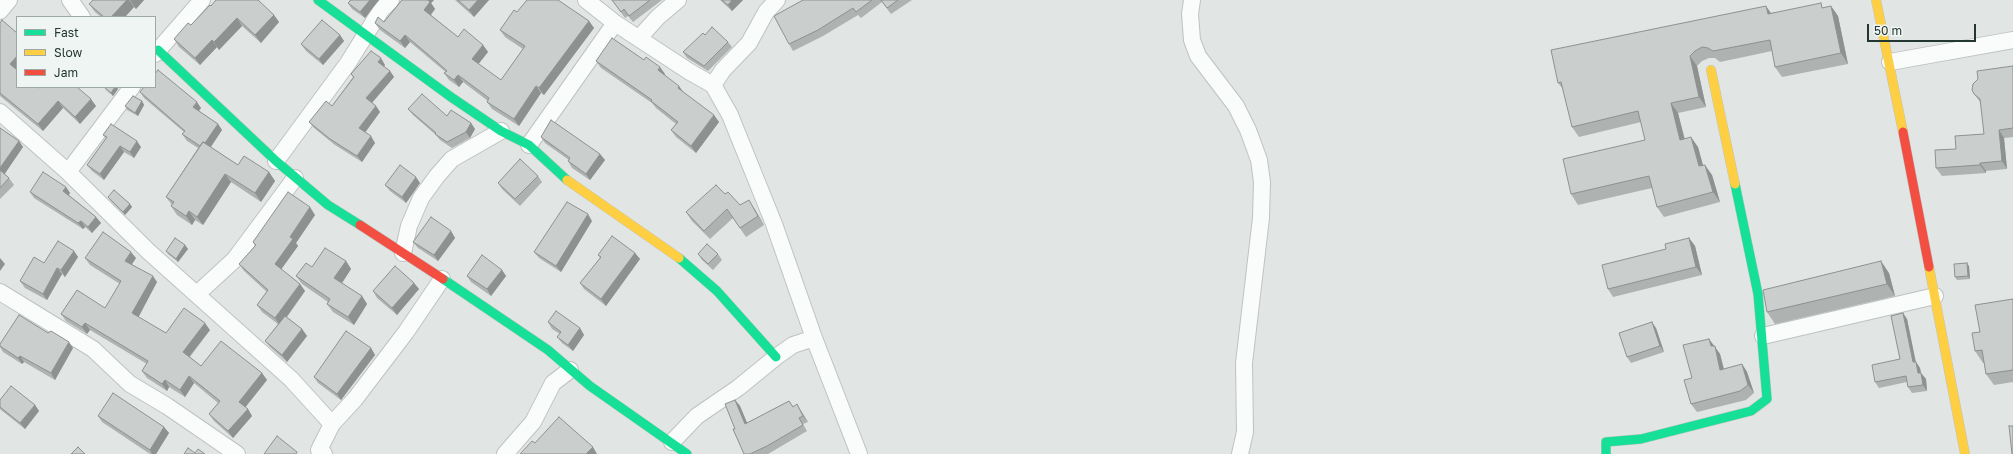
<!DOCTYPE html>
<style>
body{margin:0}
#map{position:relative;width:2013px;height:454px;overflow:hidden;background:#e1e6e4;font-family:"Golos Text",sans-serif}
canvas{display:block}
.legend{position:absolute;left:16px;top:16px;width:140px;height:72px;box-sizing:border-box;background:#eff5f3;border:1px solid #9da9a6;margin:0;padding:5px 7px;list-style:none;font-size:12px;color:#223632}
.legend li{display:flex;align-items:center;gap:8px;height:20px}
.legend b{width:20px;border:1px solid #9da9a6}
.scale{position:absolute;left:1867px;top:24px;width:109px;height:18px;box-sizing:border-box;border:2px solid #223632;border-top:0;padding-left:5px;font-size:12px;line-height:14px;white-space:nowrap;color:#223632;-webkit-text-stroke:3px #eff5f3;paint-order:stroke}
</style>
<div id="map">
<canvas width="2013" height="454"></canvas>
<ul class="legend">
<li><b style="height:5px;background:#16e098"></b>Fast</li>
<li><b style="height:5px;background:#ffcf43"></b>Slow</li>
<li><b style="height:5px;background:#f24e42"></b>Jam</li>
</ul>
<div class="scale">50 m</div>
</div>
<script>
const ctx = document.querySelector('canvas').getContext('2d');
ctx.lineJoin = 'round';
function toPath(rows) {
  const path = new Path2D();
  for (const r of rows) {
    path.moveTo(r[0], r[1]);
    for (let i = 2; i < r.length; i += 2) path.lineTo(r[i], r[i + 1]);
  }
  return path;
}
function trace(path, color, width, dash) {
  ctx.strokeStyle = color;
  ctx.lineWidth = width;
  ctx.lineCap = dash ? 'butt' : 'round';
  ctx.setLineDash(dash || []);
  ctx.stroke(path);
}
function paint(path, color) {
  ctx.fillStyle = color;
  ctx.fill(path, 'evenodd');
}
const street = toPath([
 [70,0,82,17],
 [586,0,615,23,690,72,713,85,730,115,774,224,814,338,859,454],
 [1192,0,1190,14,1192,40,1198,56,1236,106,1248,130,1259,160,1262,182,1261,218,1244,363,1245,432,1240,454],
 [0,11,9,0],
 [639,38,658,17,678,0],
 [155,54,202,0],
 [1890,62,2013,40],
 [713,85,723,70,749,43,766,12,777,0],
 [0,112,68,172,148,251,291,379,332,424],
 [529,145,615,23],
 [276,161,348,63,381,10,391,0],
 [68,172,132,87],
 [403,253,409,226,421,198,437,176,452,159,501,131],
 [0,292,93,349,130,384,167,406,237,454],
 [197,294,234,260,295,178],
 [1763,336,1935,296],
 [672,442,697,416,738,388,776,357,793,345,814,338],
 [324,454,319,450,332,424,355,399,406,332,442,279],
 [505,454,533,422,553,383,570,370]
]);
const fast = toPath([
 [318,0,451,97,501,131,529,145,567,180],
 [158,50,276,161,328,205,360,225],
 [679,258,717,291,776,357],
 [443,279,548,350,590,386,687,454],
 [1606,454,1606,442,1641,439,1751,411,1767,399,1758,294,1735,184]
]);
const slow = toPath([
 [1876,0,1903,132],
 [1711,70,1735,184],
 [567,180,679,258],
 [1929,267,1965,454]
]);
const jam = toPath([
 [1903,132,1929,267],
 [360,225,443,279]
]);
trace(street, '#bec3c1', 18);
trace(fast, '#bec3c1', 10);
trace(slow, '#bec3c1', 10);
trace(jam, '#bec3c1', 10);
trace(street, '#fafbfb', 16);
trace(fast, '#16e098', 9);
trace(slow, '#ffcf43', 9);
trace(jam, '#f24e42', 9);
paint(toPath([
 [93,0,144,0,136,9,134,7,125,17,101,17,95,12,89,4],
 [349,0,379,0,365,18,352,9,348,3,350,1],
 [402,0,434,0,431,3,435,9,431,15,458,37,483,45,488,52,478,64,501,80,523,49,505,37,500,30,517,12,589,21,594,28,544,95,541,93,519,126,492,109,487,102,488,101,463,82,459,87,449,80,444,73,446,72,442,69,410,42,405,48,380,30,375,23,384,22],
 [455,0,489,0,474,17],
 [612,0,662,0,633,22,628,16,625,18],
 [720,0,743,0,732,11],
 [803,0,912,0,891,14,882,2,861,18,858,15,823,36,793,51,789,44],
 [211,6,274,15,279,22,261,43,242,26,219,50,217,47,200,65,179,47,174,39,191,25],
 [1831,6,1838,16,1848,64,1782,77,1775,67,1772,51,1720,62,1715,58,1709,58,1702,61,1697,66,1706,107,1678,113,1685,139,1698,147,1703,165,1712,175,1720,202,1664,217,1657,207,1652,188,1578,205,1571,194,1645,140,1641,122,1579,137,1572,127,1563,89,1558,83,1771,13,1824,8],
 [0,23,16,69,39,88,96,106,80,124,63,108,43,131,0,96],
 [340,35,344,41,323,65,306,51,301,44],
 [705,35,728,42,732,47,708,71,687,58,683,52],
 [644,60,665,74,665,75,684,93,714,115,719,122,696,153,676,137,671,130,676,124,656,108,652,103,601,68,596,61],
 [385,65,384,66,390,71,394,77,372,103,376,106,380,112,365,133,375,143,362,162,335,145,314,128,309,122,332,106,353,77,351,74],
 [2013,66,2013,137,2004,138,2007,169,1986,171,1986,173,1942,176,1936,168,1956,149,1984,134,1981,103,1974,94],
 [104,87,118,89,113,96,106,90],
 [140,92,201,108,199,111,218,124,222,130,211,147,238,165,269,172,275,181,261,202,231,182,203,225,195,220,192,225,177,215,171,206,172,205,166,197,198,148,187,141,182,134,184,132,144,98],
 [142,101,144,105,138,116,127,110,125,106],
 [408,109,447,116,471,123,475,129,470,138,452,148,440,140,436,135,413,115],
 [0,128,19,141,23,147,4,174,9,178,14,185,0,199],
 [103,135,141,147,134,158,124,152,104,180,92,171,87,165,106,138],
 [541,137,600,154,605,160,590,180,572,168,568,161,569,160,545,143],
 [538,176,542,182,520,206,502,189,498,183],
 [420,183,406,203,390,191,385,185],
 [66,187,70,193,69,195,96,217,101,223,92,233,85,227,83,229,34,198,30,192],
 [725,194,740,205,754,208,764,225,746,237,733,218,710,239,692,221,686,212],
 [108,197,130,204,132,207,125,215,111,201],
 [315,215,296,243,298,246,281,269,300,284,305,291,287,317,302,329,307,336,287,362,270,347,265,341,278,324,262,312,257,305,267,292,244,271,239,264,255,246,253,242],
 [592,221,561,272,539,258,534,252],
 [451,231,455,238,438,261,418,248,413,242],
 [1689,238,1695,246,1702,275,1613,297,1608,289,1666,249],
 [185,245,188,249,178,262,168,254,166,251],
 [74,251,78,257,65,277,62,274,47,300,25,288,20,281,44,263],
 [635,253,640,259,606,306,584,289,580,283,600,258,598,255],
 [698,254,718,254,722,260,713,270,702,260],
 [85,258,136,258,132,264,157,282,138,317,166,333,210,330,190,357,201,366,262,373,267,380,245,407,248,409,252,416,233,438,214,421,209,414,218,403,194,383,185,397,169,387,167,391,147,378,142,371,147,364,90,330,87,334,66,321,61,314,105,308,120,284,90,265],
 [346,261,351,269,342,283,362,296,367,304,354,325,333,312,327,304,328,302,302,284,296,276,312,267],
 [1969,266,1970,279,1957,280,1955,277],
 [502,270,506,276,491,296,471,282,467,276],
 [1889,273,1895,296,1775,324,1767,312],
 [414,283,419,289,397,315,377,298,373,291],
 [2013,299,2013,382,1994,385,1986,374,1984,363,1983,363,1975,351],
 [1903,313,1907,319,1916,362,1920,368,1921,373,1926,379,1927,391,1912,393,1908,387,1907,382,1879,388,1875,382,1900,359],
 [548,322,580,328,584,335,573,351,562,343,557,337,560,334,552,329],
 [1656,328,1664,352,1631,363,1627,357],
 [48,333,73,348,55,380,24,362,22,364,3,352,0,347,0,344],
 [1709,339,1720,354,1724,369,1742,364,1747,372,1754,393,1746,400,1697,412,1691,404],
 [371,348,375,355,341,400,318,383,314,377],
 [0,400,35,405,39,411,25,429,1,410,0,409],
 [735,400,740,406,747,423,789,401,793,407,797,404,801,411,808,422,803,424,807,431,768,454,744,454],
 [98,416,164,427,169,433,156,454,150,454,102,422]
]), '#aeb2b0');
paint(toPath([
 [127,0,129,0,134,7,125,17,111,17],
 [130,0,144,0,136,9],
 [370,0,379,0,365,18,360,12],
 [427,0,434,0,431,3,435,9,429,17,424,10],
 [478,0,489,0,474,17,469,10],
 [732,0,743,0,732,11,728,5],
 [1766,6,1773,16,1768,14],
 [1831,6,1838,16,1848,64,1841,53],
 [274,15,279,22,261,43,255,35],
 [237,18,242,26,219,50,214,42],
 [589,21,594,28,544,95,539,88],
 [340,35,344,41,323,65,319,59],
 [405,35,410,42,405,48,400,41],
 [212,40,217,47,200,65,195,58],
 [483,45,488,52,477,66,472,59],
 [17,56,17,68,15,71,10,64],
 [1690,56,1697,66,1706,107,1699,97],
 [381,58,385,65,383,68,378,62],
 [660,67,665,74,663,77,658,70],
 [390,71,394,77,370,105,366,98],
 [458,75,463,82,459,87,454,80],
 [536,86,541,93,519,126,514,119],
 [679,86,684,93,678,88],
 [115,87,117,87,118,89,113,96,111,93],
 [91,99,96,106,80,124,75,117],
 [58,101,63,108,43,131,38,124],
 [142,101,144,105,138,116,135,113],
 [197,102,201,108,197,113,193,107],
 [1671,103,1678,113,1687,150,1680,140],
 [376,106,380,112,363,135,359,128],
 [714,115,719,122,696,153,691,146],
 [471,123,475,129,470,138,466,132],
 [218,124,222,130,206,154,202,147],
 [1999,130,2004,138,2007,169,2002,161],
 [371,136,375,143,362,162,357,156],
 [1691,137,1698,147,1706,177,1699,166],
 [19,141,23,147,4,175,0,170,0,168],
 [137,141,141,147,134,158,130,152],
 [120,146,124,152,104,180,100,174],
 [600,154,605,160,590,180,586,174],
 [1980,163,1986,171,1986,173,1980,165],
 [1705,165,1712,175,1720,202,1713,192],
 [269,172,275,181,261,202,255,193],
 [225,174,231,182,203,225,197,217],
 [416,177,420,183,406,203,402,197],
 [66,187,70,193,67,197,63,191],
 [749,200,754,208,764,225,758,216],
 [130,204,132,207,125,215,123,212],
 [310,207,315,215,296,243,298,246,280,271,275,264,290,237],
 [189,211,195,220,192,225,186,216],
 [588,214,592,221,561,272,556,266],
 [96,217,101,223,92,233,88,227],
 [81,221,85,227,83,229,78,223],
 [451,231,455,238,438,261,434,255],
 [1689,238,1695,246,1702,275,1696,267],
 [185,245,188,249,178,262,176,259],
 [74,251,78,257,65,277,61,270],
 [131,252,136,258,130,267,125,261],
 [635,253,640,259,606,306,601,299],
 [0,258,5,264,0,271],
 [346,261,351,269,340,286,334,278],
 [1881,261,1889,273,1895,296,1887,284],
 [1967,263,1969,266,1970,279,1968,276],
 [57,268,62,274,47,300,43,294],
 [502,270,506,276,491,296,487,289],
 [153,276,157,282,137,320,132,313],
 [414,283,419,289,397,315,392,308],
 [300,284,305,291,280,326,275,318],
 [362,296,367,304,354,325,348,317],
 [1903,313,1907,319,1916,364,1916,362,1920,368,1922,379,1918,373,1913,362],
 [1652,322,1656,328,1664,352,1660,346],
 [85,323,90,330,87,334,82,327],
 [205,323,210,330,188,358,183,352],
 [580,328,584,335,573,351,568,345],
 [302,329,307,336,287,362,282,355],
 [1709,339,1720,354,1726,378,1720,370,1711,346],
 [69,342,73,348,55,380,51,373],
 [371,348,375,355,341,400,337,394],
 [20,356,24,362,22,364,18,358],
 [1742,364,1747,372,1754,393,1748,385],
 [262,373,267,380,244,409,239,402],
 [1921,373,1926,379,1927,391,1923,385],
 [189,376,194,383,185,397,180,390],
 [165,380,169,387,167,391,162,384],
 [735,400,740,406,750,430,745,424],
 [797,404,801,411,808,422,803,416],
 [35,405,39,411,25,429,20,423],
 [248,409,252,416,233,438,228,431],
 [164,427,169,433,156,454,152,454,150,450],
 [593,447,597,454,586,454]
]), '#8d9190');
const building = toPath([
 [93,0,127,0,111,17,104,17,89,4,93,0],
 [216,0,258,0,274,15,255,35,237,18,214,42,212,40,195,58,174,39,188,23,191,25,210,5,211,6,216,0],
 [351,0,370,0,360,12,348,3,351,0],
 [402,0,428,0,430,2,424,10,458,37,464,29,483,45,472,59,501,80,525,46,500,30,514,10,517,12,527,0,558,0,589,21,539,88,536,86,514,119,487,102,489,98,458,75,454,80,444,73,447,71,437,62,405,35,400,41,375,23,378,17,384,22,402,0],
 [458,0,478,0,469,10,458,0],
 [612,0,650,0,629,16,624,9,621,12,612,0],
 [722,0,732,0,728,5,722,0],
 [803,0,872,0,856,12,853,8,818,30,789,44,774,16,803,0],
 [881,0,898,0,887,8,881,0],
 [1821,3,1822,8,1831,6,1841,53,1775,67,1770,40,1713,51,1708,48,1702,47,1695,51,1690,56,1699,97,1671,103,1680,140,1691,137,1699,166,1705,165,1713,192,1657,207,1649,176,1571,194,1563,159,1645,140,1638,111,1572,127,1561,82,1558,83,1551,50,1766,6,1768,14,1821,3],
 [2,20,17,33,17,56,10,64,17,70,17,87,37,87,39,88,40,87,77,87,91,99,75,117,58,101,38,124,0,93,0,23,2,20],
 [322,20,340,35,319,59,301,44,322,20],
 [712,27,728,42,704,66,683,52,703,33,705,35,712,27],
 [612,38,644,60,646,57,660,67,658,70,679,86,678,88,714,115,691,146,671,130,678,122,651,101,652,100,596,61,612,38],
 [371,51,381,58,378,62,390,71,366,98,376,106,359,128,371,136,357,156,330,139,309,122,326,101,332,106,354,77,351,74,371,51],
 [2013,66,2013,128,1999,130,2002,161,1980,163,1980,165,1936,168,1935,150,1956,149,1955,136,1984,134,1980,99,1974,94,1972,90,1973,84,1978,79,1977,71,2013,66],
 [158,70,197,102,193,107,218,124,205,143,203,142,200,146,182,134,185,131,140,92,144,87,155,87,155,74,158,70],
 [104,87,115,87,111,93,104,87],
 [422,94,447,116,451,110,471,123,466,132,447,142,435,134,436,133,408,109,422,94],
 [133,96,142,101,135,113,125,106,133,96],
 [551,120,600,154,586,174,568,161,570,158,541,137,551,120],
 [111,124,137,141,130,152,120,146,100,174,87,165,107,137,103,135,111,124],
 [0,128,19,141,0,168,0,128],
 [203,142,238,165,244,156,269,172,255,193,225,174,197,217,189,211,186,216,171,206,174,202,166,197,203,142],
 [520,159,538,176,515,199,498,183,520,159],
 [400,165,416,177,402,197,385,185,400,165],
 [0,170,9,178,0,188,0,170],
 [43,172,66,187,63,191,96,217,88,227,81,221,78,223,30,192,43,172],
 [716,185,725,194,728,192,740,205,749,200,758,216,740,228,727,209,704,231,686,212,716,185],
 [114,190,130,204,123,212,108,197,114,190],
 [288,192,310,207,290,237,293,239,275,264,300,284,275,318,257,305,268,290,239,264,256,245,253,242,288,192],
 [567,202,588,214,556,266,534,252,567,202],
 [431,217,451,231,434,255,413,242,431,217],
 [103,232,131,252,125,261,153,276,132,313,166,333,184,308,205,323,183,352,201,366,221,341,262,373,239,402,248,409,228,431,209,414,220,401,189,376,180,390,165,380,162,384,142,371,148,361,85,323,82,327,61,314,77,290,105,308,121,281,85,258,103,232],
 [612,236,635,253,601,299,580,283,601,257,598,255,612,236],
 [175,238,185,245,176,259,166,251,175,238],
 [1689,238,1696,267,1608,289,1602,265,1666,249,1665,244,1689,238],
 [58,241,74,251,61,270,57,268,43,294,20,281,34,257,44,263,58,241],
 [707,244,718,254,708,264,698,254,707,244],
 [325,248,346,261,334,278,362,296,348,317,327,304,330,299,296,276,306,263,312,267,325,248],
 [482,255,502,270,487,289,467,276,482,255],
 [1881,261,1887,284,1767,312,1763,290,1881,261],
 [1967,263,1968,276,1955,277,1954,264,1967,263],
 [395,266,414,283,392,308,373,291,395,266],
 [2013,299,2013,370,1986,374,1982,350,1975,351,1972,333,1980,332,1975,305,2013,299],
 [556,311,580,328,568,345,557,337,561,332,548,322,556,311],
 [1903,313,1913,362,1916,362,1918,373,1921,373,1923,385,1908,387,1906,376,1875,382,1872,365,1900,359,1891,316,1903,313],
 [19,315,48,333,51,331,69,342,51,373,20,356,18,358,0,346,0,344,19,315],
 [285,316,302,329,282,355,265,341,285,316],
 [1652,322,1660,346,1627,357,1619,333,1652,322],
 [346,331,371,348,337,394,314,377,346,331],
 [1709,339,1711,346,1715,346,1720,370,1742,364,1748,385,1740,391,1691,404,1684,380,1692,378,1683,345,1709,339],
 [11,386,35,405,20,423,0,407,0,400,11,386],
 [113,393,164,427,150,450,98,416,113,393],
 [735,400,745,424,789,401,793,407,797,404,803,416,799,418,803,425,767,446,750,454,744,454,733,429,735,429,725,404,735,400],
 [559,417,593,447,586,454,520,454,532,441,535,443,559,417],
 [2009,426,2013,426,2013,454,2012,454,2009,426],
 [277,436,297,452,296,454,264,454,277,436],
 [78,447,85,454,71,454,78,447],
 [188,448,195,453,198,449,205,454,184,454,188,448]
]);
paint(building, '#cacfcd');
trace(building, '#8d9190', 1);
</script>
